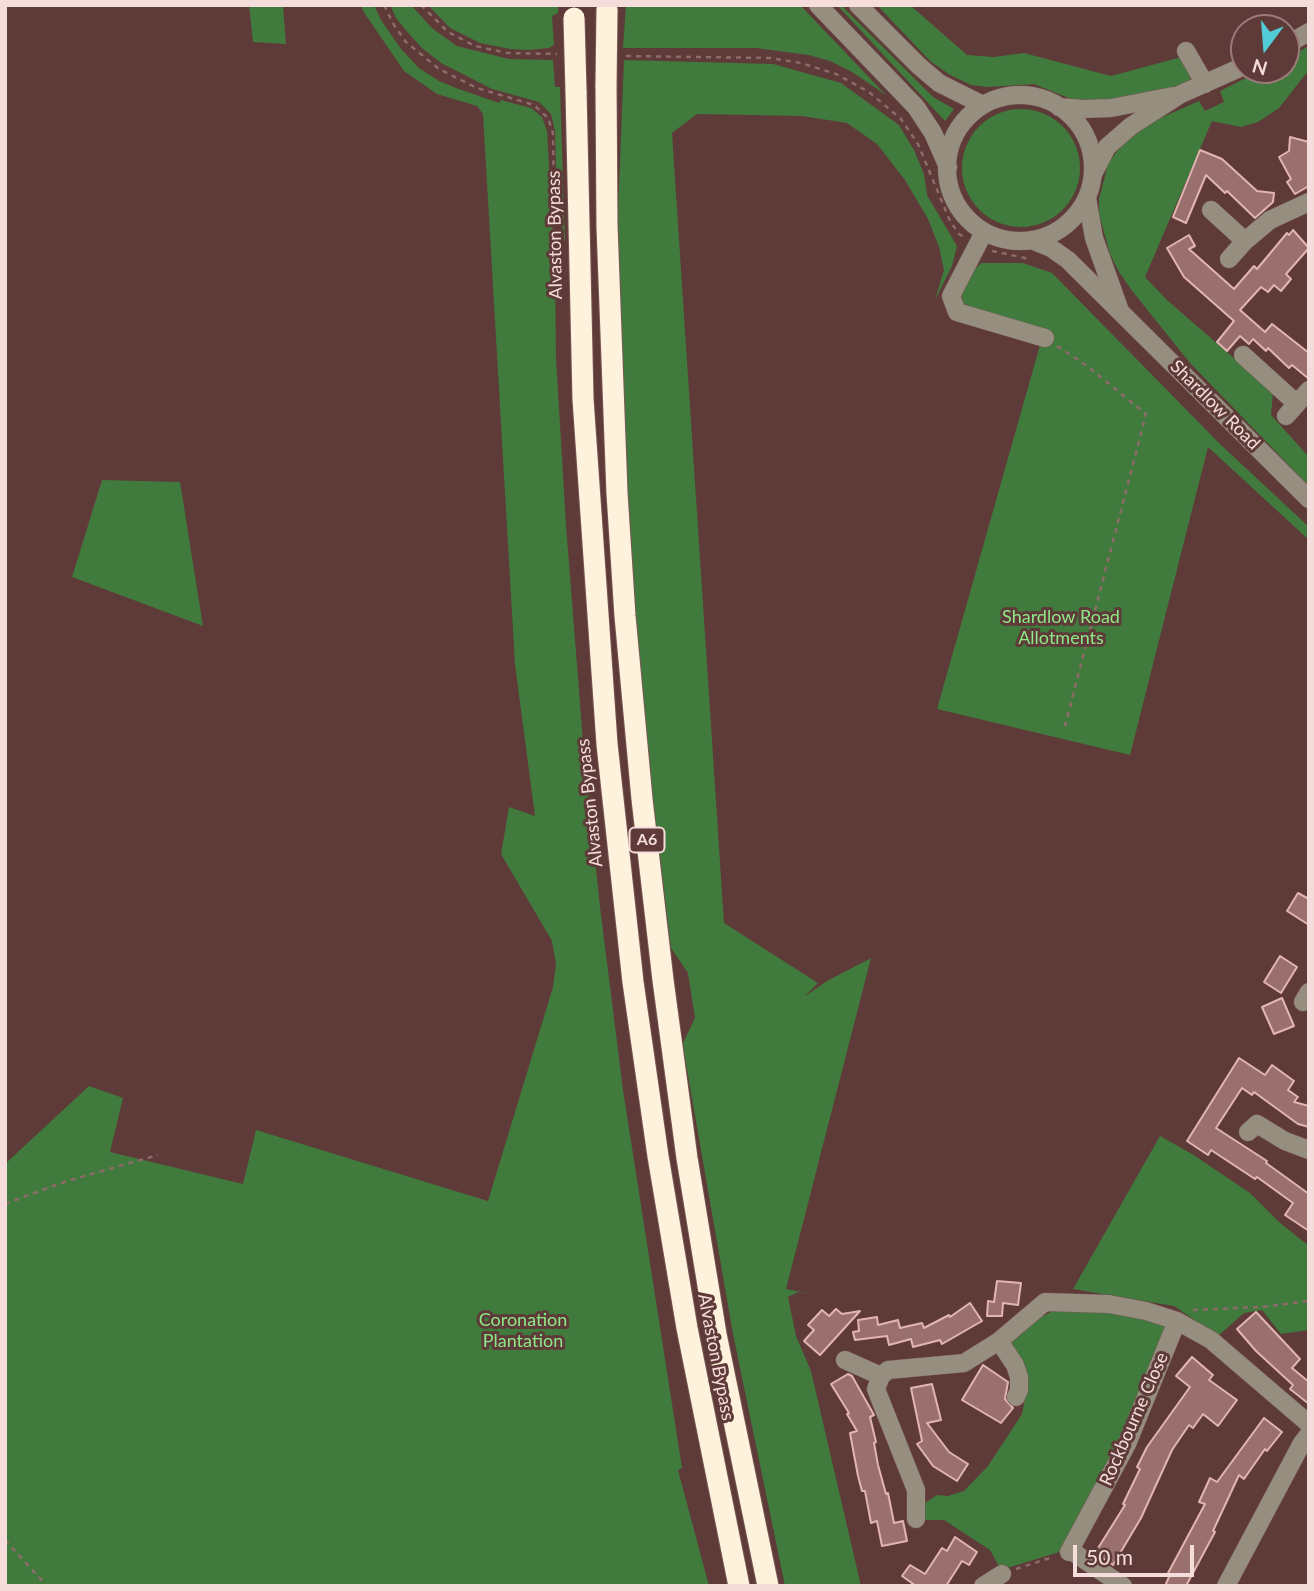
<!DOCTYPE html>
<style>
body{margin:0}
#map{position:relative;width:1314px;height:1591px;overflow:hidden;background:#5e3a38;font-family:Lato,sans-serif}
canvas{display:block}
.frame{position:absolute;inset:0;border:7px solid #f5dddb;pointer-events:none}
.north{position:absolute;left:1230px;top:14px;width:70px;height:70px;box-sizing:border-box;background:#5e3a38;border:2px solid #9a7b79;border-radius:50%;rotate:196deg;font-size:19px;font-weight:700;line-height:28px;text-align:center;color:#f5dddb}
.north::after{content:'';display:block;margin:auto;width:24px;height:32px;background:#52ccd6;clip-path:polygon(50% 0,100% 100%,50% 72%,0 100%)}
.scale{position:absolute;left:1073px;top:1545px;width:121px;height:32px;box-sizing:border-box;border:4px solid #f5dddb;border-top:0;padding-left:9px;font-size:21px;line-height:24px;white-space:nowrap;color:#f5dddb;-webkit-text-stroke:5px #5e3a38;paint-order:stroke}
</style>
<div id="map">
<canvas width="1314" height="1591"></canvas>
<div class="frame"></div>
<div class="north">N</div>
<div class="scale">50 m</div>
</div>
<script>
const ctx = document.querySelector('canvas').getContext('2d');
ctx.lineJoin = 'round';
function paint(path, color) {
  ctx.fillStyle = color;
  ctx.fill(path, 'evenodd');
}
function toPath(rows) {
  const path = new Path2D();
  for (const r of rows) {
    if (r.length === 3) {
      path.moveTo(r[0] + r[2], r[1]);
      path.arc(r[0], r[1], r[2], 0, 2 * Math.PI);
      continue;
    }
    path.moveTo(r[0], r[1]);
    for (let i = 2; i < r.length; i += 2) path.lineTo(r[i], r[i + 1]);
  }
  return path;
}
function trace(path, color, width, dash) {
  ctx.strokeStyle = color;
  ctx.lineWidth = width;
  ctx.lineCap = dash ? 'butt' : 'round';
  ctx.setLineDash(dash || []);
  ctx.stroke(path);
}
function write(font, color, halo, rows, align = 'center') {
  ctx.font = font + ' Lato,sans-serif';
  ctx.lineWidth = 6;
  ctx.setLineDash([]);
  ctx.textBaseline = 'middle';
  ctx.strokeStyle = halo;
  ctx.fillStyle = color;
  for (const [text, x, y, turn = 0] of rows) {
    ctx.save();
    ctx.translate(x, y);
    ctx.rotate((+turn || 0) * Math.PI / 180);
    ctx.textAlign = isNaN(turn) ? turn : align;
    if (halo) ctx.strokeText(text, 0, 0);
    ctx.fillText(text, 0, 0);
    ctx.restore();
  }
}
paint(toPath([
 [249,5,283,5,286,44,253,42],
 [361,5,374,5,381,20,401,49,419,68,439,81,456,88,499,103,501,100,531,108,542,117,547,131,555,268,556,358,566,525,584,754,600,907,623,1090,682,1468,678,1470,709,1586,5,1586,5,1164,89,1086,123,1098,110,1152,243,1184,256,1130,488,1201,553,987,556,964,552,941,501,854,509,807,535,816,515,665,483,114,477,106,437,94,404,71,363,11],
 [390,5,411,5,433,29,457,46,509,59,553,60,555,87,560,87,565,244,557,196,555,131,551,114,539,102,492,89,441,63,422,48,410,35,396,18],
 [428,5,558,5,558,13,552,16,554,45,549,48,528,50,510,49,480,43,450,28],
 [626,5,800,5,886,95,852,72,830,61,809,55,756,48,623,48],
 [837,5,841,5,933,97,954,109,945,121],
 [877,5,910,5,967,55,994,57,1024,53,1111,76,1185,56,1191,82,1148,96,1081,103,1034,84,988,87,971,85,950,75,930,61],
 [1309,46,1309,63,1307,64,1309,70,1279,108,1258,122,1241,127,1212,121,1145,277,1167,300,1273,392,1271,415,1309,457,1309,486,1190,363,1133,292,1119,272,1110,254,1099,214,1099,199,1108,164,1120,147,1147,124,1199,101,1205,111,1224,102,1220,91,1262,70,1286,70,1286,58],
 [624,60,773,64,841,83,899,125,914,150,924,174,927,195,957,246,952,266,935,300,944,270,939,247,928,219,905,180,877,144,847,123,802,116,697,114,672,133,724,923,818,983,804,997,827,981,871,958,786,1289,817,1295,798,1292,788,1297,796,1336,811,1371,861,1586,785,1586,733,1334,685,1058,683,1043,695,1018,688,973,671,948,649,766,627,520,618,213],
 [1021,168,59],
 [981,263,1023,263,1052,273,1220,444,1309,527,1309,540,1208,447,1130,755,937,709,1044,331,964,304,960,291,967,278],
 [102,480,180,482,203,626,72,577],
 [1160,1136,1192,1154,1250,1193,1279,1222,1309,1246,1309,1330,1281,1334,1262,1310,1244,1313,1218,1336,1174,1306,1073,1289],
 [1056,1309,1098,1309,1161,1322,1167,1328,1167,1336,1069,1549,1001,1570,990,1550,944,1520,924,1520,922,1513,925,1503,937,1495,948,1496,964,1491,988,1466,1022,1414,1025,1399,1024,1375,1011,1343,1038,1319]
]), '#417a3d');
const building = toPath([
 [1290,137,1309,142,1309,186,1295,194,1287,182,1291,179,1279,157,1289,151,1290,137],
 [1200,150,1222,159,1257,191,1274,193,1273,202,1255,218,1227,191,1225,193,1206,175,1186,223,1173,217,1200,150],
 [1293,230,1309,248,1286,274,1291,279,1281,291,1274,285,1268,292,1261,287,1240,310,1265,332,1272,324,1309,353,1309,379,1292,365,1289,368,1268,348,1266,351,1253,339,1249,344,1240,336,1227,351,1217,342,1234,321,1184,277,1167,248,1189,235,1195,246,1189,249,1234,289,1254,266,1257,269,1287,233,1289,235,1293,230],
 [1298,893,1309,899,1309,925,1287,911,1298,893],
 [1280,956,1297,967,1281,993,1264,982,1280,956],
 [1282,998,1294,1026,1274,1034,1262,1007,1282,998],
 [1239,1058,1265,1075,1272,1065,1294,1081,1288,1090,1298,1097,1294,1102,1309,1106,1309,1127,1298,1124,1254,1092,1252,1095,1242,1088,1216,1128,1267,1161,1266,1163,1309,1194,1309,1231,1285,1215,1293,1203,1257,1177,1255,1179,1211,1150,1208,1155,1187,1141,1239,1058],
 [997,1281,1021,1283,1018,1305,1003,1303,1002,1316,987,1316,988,1301,994,1302,997,1281],
 [970,1303,982,1321,942,1344,940,1340,913,1347,911,1339,889,1345,887,1336,855,1340,853,1332,859,1331,858,1320,877,1317,878,1325,898,1320,900,1328,922,1323,924,1328,949,1315,950,1317,970,1303],
 [836,1309,842,1314,860,1311,820,1355,804,1341,814,1330,808,1325,822,1310,829,1316,836,1309],
 [1256,1312,1300,1359,1292,1368,1309,1382,1309,1404,1290,1389,1293,1385,1256,1351,1237,1329,1256,1312],
 [1192,1357,1213,1375,1209,1380,1237,1400,1218,1426,1203,1414,1193,1428,1189,1425,1172,1450,1141,1518,1113,1565,1095,1553,1125,1505,1123,1504,1140,1469,1137,1467,1147,1447,1190,1387,1176,1376,1192,1357],
 [983,1365,1008,1382,1005,1399,1013,1408,1001,1423,962,1400,983,1365],
 [848,1374,852,1376,874,1415,870,1417,876,1442,874,1443,878,1465,886,1494,888,1493,894,1523,903,1521,907,1541,882,1546,877,1521,871,1523,865,1491,862,1491,858,1476,850,1433,857,1431,847,1414,849,1413,831,1384,848,1374],
 [932,1384,941,1420,927,1423,949,1452,968,1464,957,1481,933,1466,917,1444,922,1441,911,1388,932,1384],
 [1264,1418,1282,1432,1267,1451,1265,1449,1244,1479,1239,1475,1213,1531,1215,1532,1186,1586,1165,1586,1169,1577,1167,1575,1205,1504,1199,1502,1210,1478,1217,1482,1264,1418],
 [955,1537,977,1552,969,1565,962,1561,946,1586,916,1586,902,1576,910,1565,925,1574,942,1548,947,1551,955,1537]
]);
paint(building, '#99706e');
trace(building, '#e2b5b2', 2);
const minor = toPath([
 [818,5,916,107,933,133,948,167],
 [858,5,919,66,939,83,983,105],
 [1286,45,1309,32],
 [1186,51,1205,84],
 [1020,168,73],
 [1059,107,1083,109,1111,108,1173,96],
 [1093,174,1107,147,1131,126,1181,94,1244,66],
 [1087,198,1094,238,1119,308],
 [1211,210,1245,241],
 [984,232,951,296,957,312,1045,338],
 [1031,240,1051,248,1068,260,1309,499],
 [1229,259,1245,241,1270,220,1309,202],
 [1243,355,1296,403],
 [1286,416,1309,390],
 [1303,1002,1309,992],
 [1248,1132,1257,1124,1285,1141,1309,1150],
 [999,1341,1015,1365,1019,1377,1019,1390,1016,1397],
 [845,1360,881,1376],
 [916,1519,916,1490,876,1389,881,1376,888,1370,964,1363,999,1341,1045,1302,1109,1304,1146,1311,1177,1321,1211,1340,1309,1424],
 [1070,1550,1123,1586],
 [1069,1552,1127,1444,1177,1321],
 [983,1586,1002,1574],
 [1226,1586,1302,1443,1309,1434]
]);
const highway = toPath([
 [606,85,607,226,617,493,625,616,642,799,663,980,687,1158,716,1334,768,1586],
 [576,91,583,399,607,744,633,982,658,1156,687,1328,739,1586]
]);
trace(minor, '#795755', 19);
trace(highway, '#795755', 23);
trace(toPath([
 [384,5,394,25,406,42,439,69,477,88,534,105,548,118,553,133,554,197,560,284],
 [421,5,448,32,475,46,507,53,557,54],
 [626,56,770,58,801,63,836,74,869,92,901,119,918,144,950,221,959,234,964,237],
 [992,251,1030,259],
 [1057,346,1086,365,1146,414,1065,726],
 [5,1204,64,1182,158,1155],
 [1193,1310,1261,1307,1309,1301],
 [5,1540,47,1586],
 [1016,1569,1053,1557]
]), '#8c6b69', 2.5, [5, 5]);
trace(minor, '#968e7f', 18);
trace(highway, '#fef2dc', 21);
const highwayBridge = toPath([
 [574,18,576,91],
 [606,85,607,9]
]);
trace(highwayBridge, '#795755', 23, []);
trace(highwayBridge, '#fef2dc', 21);
for (const [x, y, w] of [
 [647,840,35]
]) {
  const box = new Path2D();
  box.roundRect(x - w / 2, y - 12.5, w, 25, 5);
  ctx.fillStyle = '#5e3a38';
  ctx.fill(box);
  trace(box, '#f5dddb', 2);
}
write('bold 16px', '#f5dddb', null, [
 ["A6",647,840]
]);
write('18px', '#f5dddb', '#5e3a38', [
 ["Alvaston Bypass",555,235,-91],
 ["Shardlow Road",1215,405,45],
 ["Alvaston Bypass",590,803,-96],
 ["Alvaston Bypass",716,1357,79],
 ["Rockbourne Close",1134,1419,-66]
]);
write('18px', '#8de987', '#5e3a38', [
 ["Shardlow Road",1061,617],
 ["Allotments",1061,638],
 ["Coronation",523,1320],
 ["Plantation",523,1341]
]);
</script>
